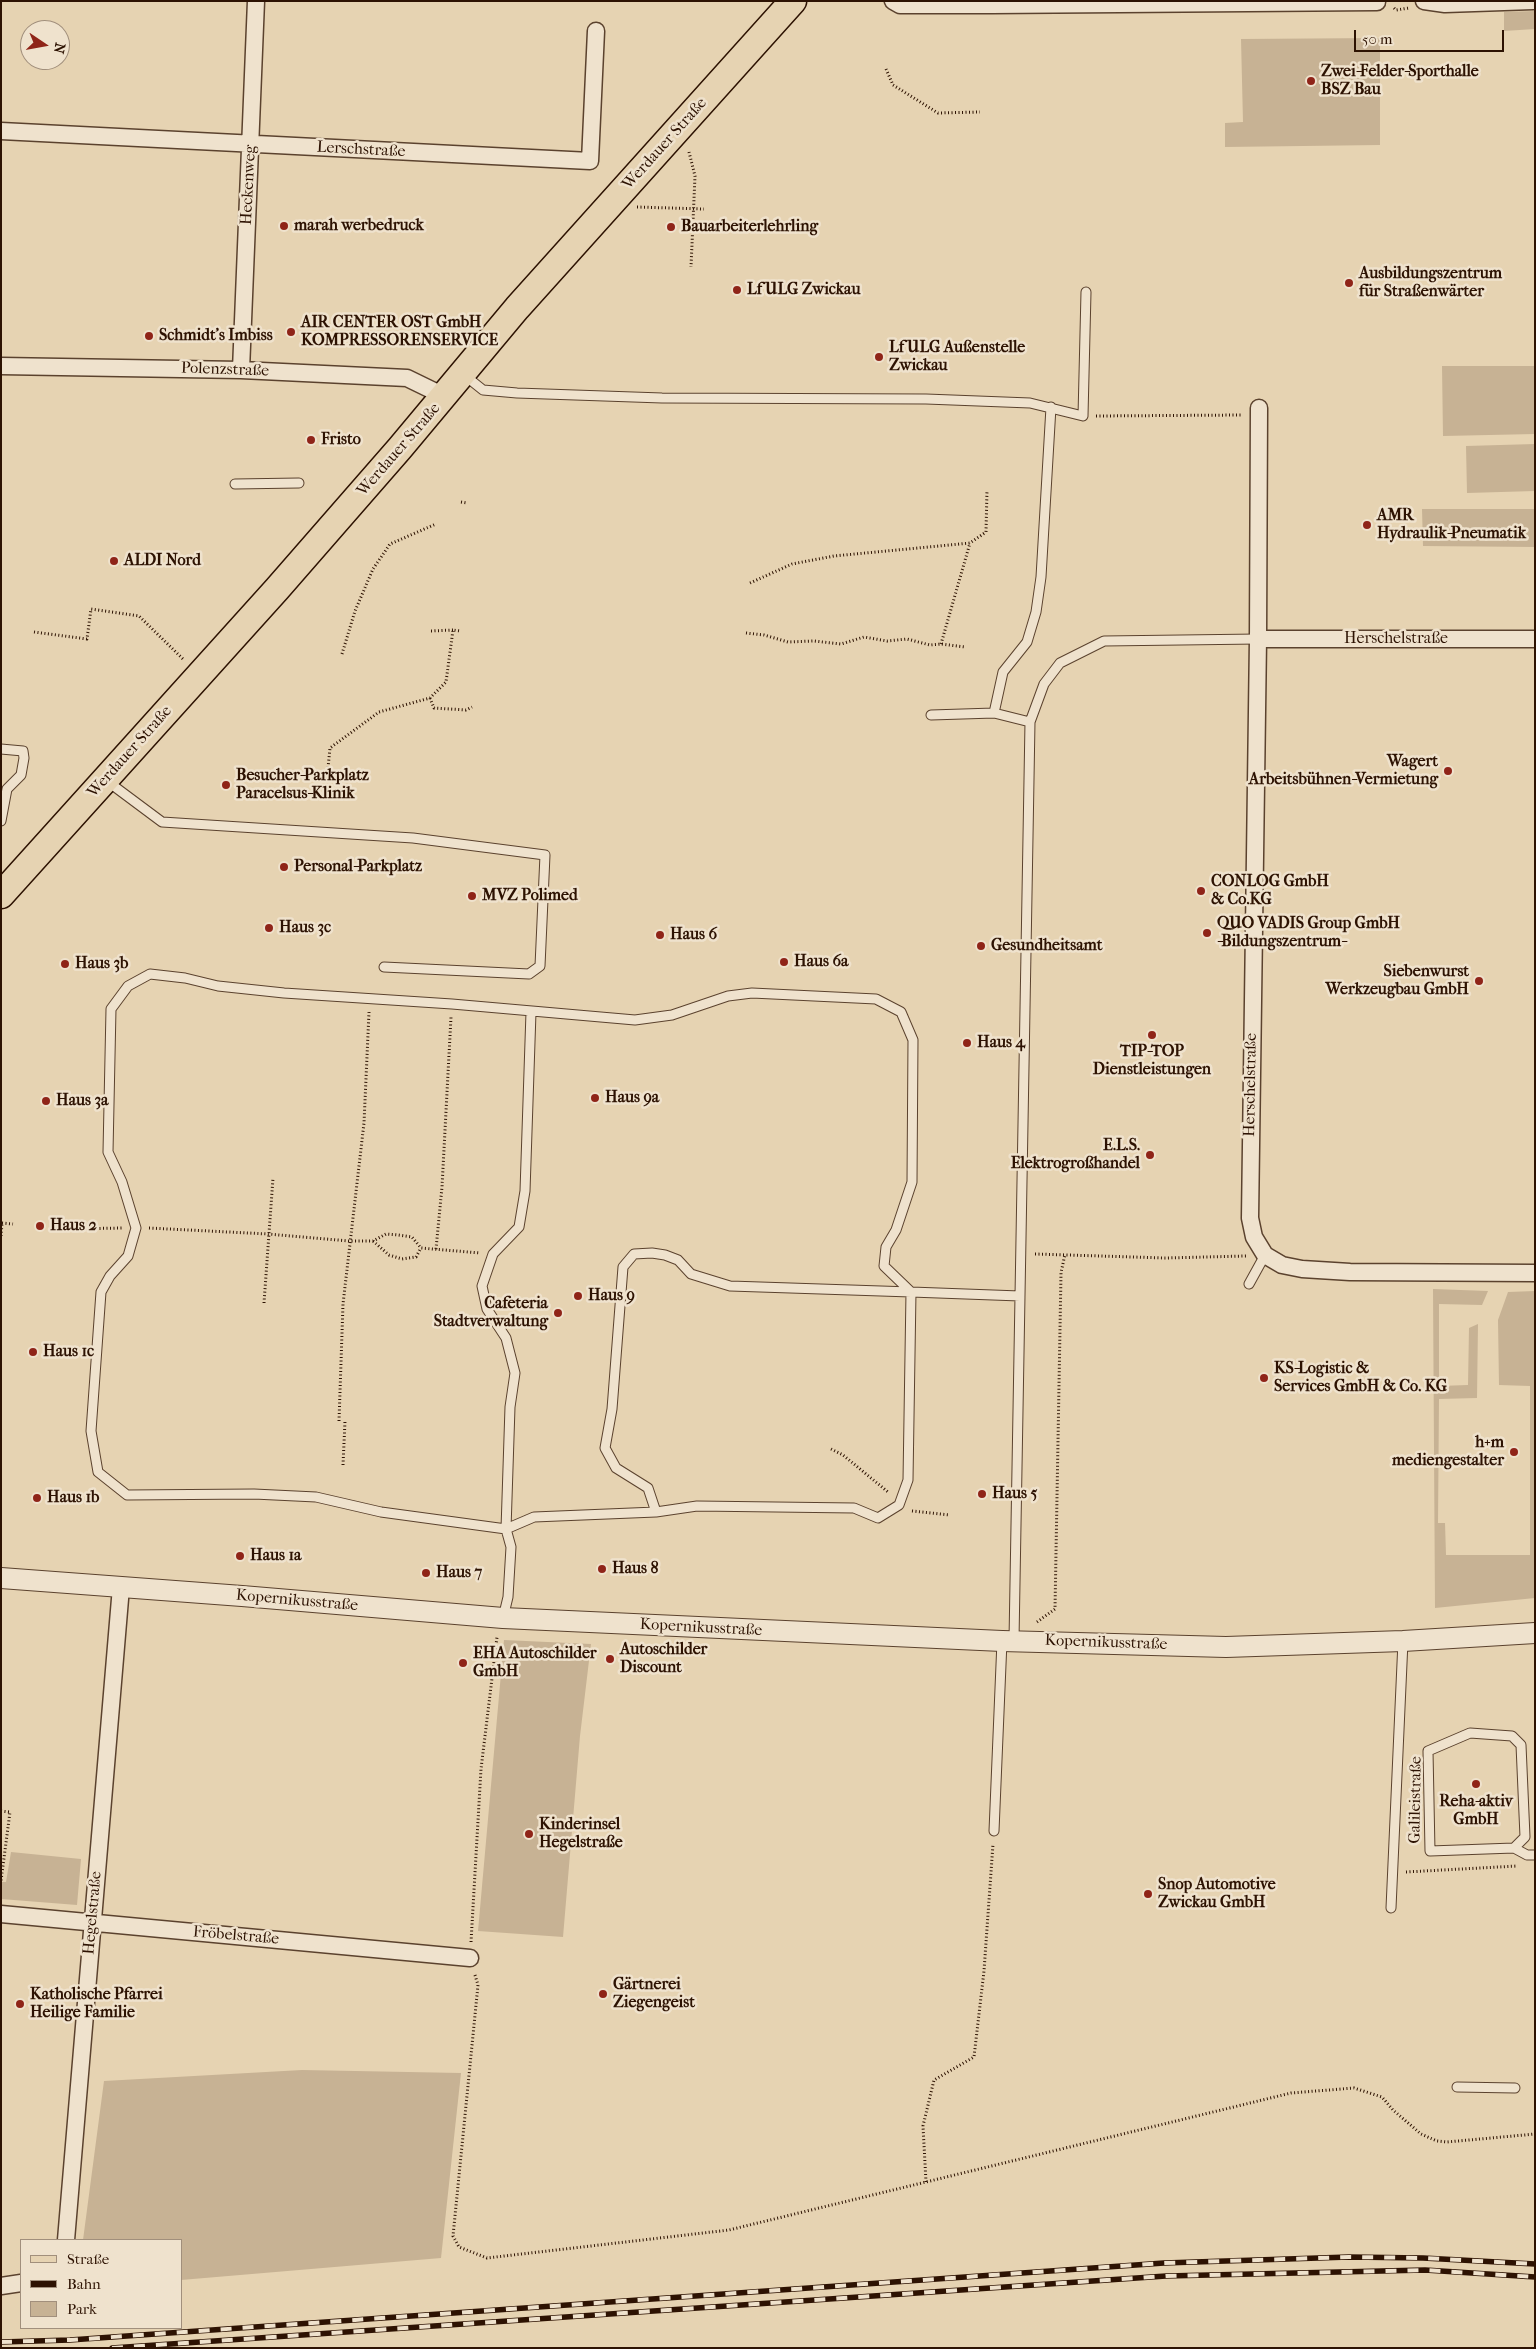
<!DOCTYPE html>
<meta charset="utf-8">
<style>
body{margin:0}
#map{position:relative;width:1536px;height:2349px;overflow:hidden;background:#e6d3b2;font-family:"IM FELL French Canon",serif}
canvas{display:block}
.frame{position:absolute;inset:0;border:2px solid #2d1202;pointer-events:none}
.legend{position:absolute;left:20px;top:2239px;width:162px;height:90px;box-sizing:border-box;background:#efe2cd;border:1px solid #a18f7c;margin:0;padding:6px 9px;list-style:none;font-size:15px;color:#2d1202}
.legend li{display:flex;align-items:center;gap:10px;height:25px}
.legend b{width:25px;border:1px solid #a18f7c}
.north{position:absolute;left:20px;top:20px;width:50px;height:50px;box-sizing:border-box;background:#efe2cd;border:1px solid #a18f7c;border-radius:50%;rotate:102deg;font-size:14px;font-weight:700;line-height:20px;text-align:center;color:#2d1202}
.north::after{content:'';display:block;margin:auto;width:18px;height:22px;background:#8f2418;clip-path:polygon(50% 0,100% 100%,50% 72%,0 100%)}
.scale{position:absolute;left:1354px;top:30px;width:150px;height:22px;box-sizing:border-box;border:2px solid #2d1202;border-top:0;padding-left:6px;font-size:15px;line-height:18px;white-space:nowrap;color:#2d1202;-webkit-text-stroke:4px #efe2cd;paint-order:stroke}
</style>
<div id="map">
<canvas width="1536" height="2349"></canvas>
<div class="frame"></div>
<ul class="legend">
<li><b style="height:6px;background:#e6d3b2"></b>Straße</li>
<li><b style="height:6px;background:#2d1202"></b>Bahn</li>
<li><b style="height:14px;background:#c7b294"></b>Park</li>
</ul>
<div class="north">N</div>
<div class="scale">50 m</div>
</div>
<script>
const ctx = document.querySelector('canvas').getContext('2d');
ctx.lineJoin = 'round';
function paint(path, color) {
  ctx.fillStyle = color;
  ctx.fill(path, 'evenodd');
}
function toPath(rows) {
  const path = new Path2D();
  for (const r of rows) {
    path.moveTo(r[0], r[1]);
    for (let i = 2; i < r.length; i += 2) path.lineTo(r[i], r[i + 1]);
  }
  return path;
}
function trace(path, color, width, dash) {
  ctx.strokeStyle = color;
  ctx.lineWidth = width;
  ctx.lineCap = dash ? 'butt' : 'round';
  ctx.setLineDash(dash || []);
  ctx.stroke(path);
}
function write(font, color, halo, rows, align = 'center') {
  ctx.font = font + ' "IM FELL French Canon",serif';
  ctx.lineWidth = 5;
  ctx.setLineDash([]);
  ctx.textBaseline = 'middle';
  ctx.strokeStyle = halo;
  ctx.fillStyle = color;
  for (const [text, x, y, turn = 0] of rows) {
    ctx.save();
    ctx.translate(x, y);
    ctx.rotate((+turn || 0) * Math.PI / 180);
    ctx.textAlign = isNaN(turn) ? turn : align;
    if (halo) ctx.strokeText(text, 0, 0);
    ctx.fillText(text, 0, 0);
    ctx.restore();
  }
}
paint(toPath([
 [1535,11,1535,29,1504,31,1504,12],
 [1380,38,1380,145,1225,147,1225,123,1243,122,1241,39],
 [1442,366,1535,366,1535,434,1443,436],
 [1535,444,1535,491,1467,493,1466,446],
 [1422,509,1535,509,1535,547,1423,546],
 [1433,1289,1488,1291,1482,1305,1439,1304,1439,1386,1468,1385,1469,1328,1478,1324,1477,1398,1439,1399,1438,1523,1445,1523,1446,1555,1530,1555,1530,1386,1499,1385,1498,1320,1508,1292,1535,1291,1535,1598,1435,1608],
 [504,1640,591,1644,580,1736,563,1937,478,1931],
 [11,1852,81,1859,77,1905,1,1899,1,1882,6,1882],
 [302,2070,461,2073,441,2258,181,2280,181,2240,83,2240,104,2081]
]), '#c7b294');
const service = toPath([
 [463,374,483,390,517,393,662,398,926,399,1030,403,1083,416,1086,292],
 [235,484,299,483],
 [994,713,1003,672,1027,642,1036,612,1041,577,1051,407],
 [931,715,994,713,1030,722],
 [1,749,23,751,24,758,21,775,7,789,1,821],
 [107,781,162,822,413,838,545,855,540,966,529,974,384,967],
 [1249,1284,1265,1255],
 [656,1512,648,1488,616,1468,605,1448,612,1409,623,1267,634,1254,652,1253,665,1255,678,1260,691,1274,730,1286,911,1292,908,1480,899,1505,878,1518,854,1508,697,1506,656,1512,534,1517,506,1529,381,1512,316,1497,254,1494,127,1495,98,1472,91,1431,101,1292,110,1276,128,1256,136,1228,122,1182,108,1152,111,1009,128,986,150,974,185,978,218,986,284,993,452,1004,635,1020,672,1015,728,996,752,993,876,999,901,1012,913,1040,912,1182,896,1230,886,1247,884,1266,911,1292,1020,1296],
 [503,1618,508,1597,511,1547,506,1529,510,1407,515,1373,506,1338,487,1309,482,1286,493,1254,519,1227,525,1191,531,1012],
 [1014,1640,1030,722,1044,684,1060,663,1104,641,1258,639],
 [994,1831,1002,1641],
 [1514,1848,1525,1837,1521,1745,1512,1736,1470,1733,1428,1751,1430,1851,1514,1848,1527,1855,1535,1855],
 [1391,1908,1403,1641],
 [1457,2087,1515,2088]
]);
const minor = toPath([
 [893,1,900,5,991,5,1377,2],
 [1424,1,1445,4,1533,1],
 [1,131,590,161,596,31],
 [1,366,241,370,407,378,444,396],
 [241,370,256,1],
 [1258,639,1259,408],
 [1535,639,1258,639,1250,1218,1254,1237,1265,1255,1282,1265,1302,1269,1350,1272,1535,1273],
 [1,1914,470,1958],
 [66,2240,121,1587],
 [1,2286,21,2283]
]);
const tertiary = toPath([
 [1,1578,242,1596,503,1618,1002,1641,1226,1647,1403,1641,1535,1633]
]);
const primary = toPath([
 [1,895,277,589,400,448,517,308,793,1]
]);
trace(service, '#5b422e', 11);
trace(minor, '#5b422e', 19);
trace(tertiary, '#5b422e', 22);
trace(primary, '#2d1202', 29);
trace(toPath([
 [1394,8,1396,10,1409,8],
 [886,69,893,85,938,113,980,112],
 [689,152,695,176,691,267],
 [637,207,704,209],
 [1096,416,1243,415],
 [461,502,467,503],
 [750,583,792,564,834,556,970,543,986,532,987,490],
 [431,631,453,630],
 [34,632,87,639,91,609,139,616,183,659],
 [746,633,764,635,788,642,814,641,841,644,864,637,887,641,907,639,930,645,941,644,965,647],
 [941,644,970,543],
 [342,654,355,611,373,569,390,544,436,524],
 [430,698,434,708,466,710,472,707],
 [327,778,330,748,379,712,430,698,446,682,453,630,460,631],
 [2,1223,13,1224],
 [149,1228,268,1234,349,1241,373,1241,386,1234,398,1235,412,1237,421,1248,480,1253],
 [68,1229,123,1228],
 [1,1236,2,1223],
 [373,1241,389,1255,402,1259,416,1257,421,1248],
 [436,1249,442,1187,451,1017],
 [1035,1254,1165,1258,1246,1256],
 [264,1303,273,1178],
 [339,1421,343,1304,364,1123,369,1012],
 [831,1449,843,1455,888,1492],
 [343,1465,345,1421],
 [912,1511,950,1515],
 [1037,1622,1055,1609,1061,1273,1065,1254],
 [1,1811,10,1812,1,1881],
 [1406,1872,1517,1866],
 [471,1942,481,1769,497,1637],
 [475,1975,478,1985,453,2236,459,2247,487,2258,729,2230,1291,2093,1354,2088,1382,2097,1393,2110,1421,2134,1437,2141,1447,2142,1535,2134],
 [926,2182,923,2126,934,2080,974,2057,984,1971,993,1844]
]), '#2d1202', 3, [1, 2.5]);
trace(service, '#efe2cd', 9);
trace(minor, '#efe2cd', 16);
trace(tertiary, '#efe2cd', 20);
trace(primary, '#e6d3b2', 26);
const rail = toPath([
 [1,2342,70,2340,1164,2263,1349,2257,1423,2258,1535,2264],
 [112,2348,1166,2276,1425,2270,1535,2277]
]);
trace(rail, '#2d1202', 5.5);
trace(rail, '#efe2cd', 4, [11]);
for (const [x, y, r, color] of [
 [1311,81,5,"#8f2418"],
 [284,226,5,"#8f2418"],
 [671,227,5,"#8f2418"],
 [1349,283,5,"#8f2418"],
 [737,290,5,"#8f2418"],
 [291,332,5,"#8f2418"],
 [149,336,5,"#8f2418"],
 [879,357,5,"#8f2418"],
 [311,440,5,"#8f2418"],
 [1367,525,5,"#8f2418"],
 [114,561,5,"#8f2418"],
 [1448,771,5,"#8f2418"],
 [226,785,5,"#8f2418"],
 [284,867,5,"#8f2418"],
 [1201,891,5,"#8f2418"],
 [472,896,5,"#8f2418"],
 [269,928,5,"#8f2418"],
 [1207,933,5,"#8f2418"],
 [660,935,5,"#8f2418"],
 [981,946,5,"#8f2418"],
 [784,962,5,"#8f2418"],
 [65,964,5,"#8f2418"],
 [1479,981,5,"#8f2418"],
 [1152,1035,5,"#8f2418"],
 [967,1043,5,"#8f2418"],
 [595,1098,5,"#8f2418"],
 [46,1101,5,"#8f2418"],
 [1150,1155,5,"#8f2418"],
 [40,1226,5,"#8f2418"],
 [578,1296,5,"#8f2418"],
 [558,1313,5,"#8f2418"],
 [33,1352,5,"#8f2418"],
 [1264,1378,5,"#8f2418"],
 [1514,1452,5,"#8f2418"],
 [982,1494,5,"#8f2418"],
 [37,1498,5,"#8f2418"],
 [240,1556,5,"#8f2418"],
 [602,1569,5,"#8f2418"],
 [426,1573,5,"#8f2418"],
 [610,1659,5,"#8f2418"],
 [463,1663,5,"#8f2418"],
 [1476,1784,5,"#8f2418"],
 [529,1834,5,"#8f2418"],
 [1148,1894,5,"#8f2418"],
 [603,1994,5,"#8f2418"],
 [20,2004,5,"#8f2418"]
]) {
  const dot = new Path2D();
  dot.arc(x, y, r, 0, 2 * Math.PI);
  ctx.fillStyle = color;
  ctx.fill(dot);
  trace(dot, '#efe2cd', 2);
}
write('bold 16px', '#2d1202', '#efe2cd', [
 ["Zwei-Felder-Sporthalle",1321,72],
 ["BSZ Bau",1321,90],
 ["marah werbedruck",294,226],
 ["Bauarbeiterlehrling",681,227],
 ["Ausbildungszentrum",1359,274],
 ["für Straßenwärter",1359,292],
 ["LfULG Zwickau",747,290],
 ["AIR CENTER OST GmbH",301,323],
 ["KOMPRESSORENSERVICE",301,341],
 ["Schmidt's Imbiss",159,336],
 ["LfULG Außenstelle",889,348],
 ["Zwickau",889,366],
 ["Fristo",321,440],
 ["AMR",1377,516],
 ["Hydraulik-Pneumatik",1377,534],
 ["ALDI Nord",124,561],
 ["Wagert",1438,762,"right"],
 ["Arbeitsbühnen-Vermietung",1438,780,"right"],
 ["Besucher-Parkplatz",236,776],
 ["Paracelsus-Klinik",236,794],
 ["Personal-Parkplatz",294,867],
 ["CONLOG GmbH",1211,882],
 ["& Co.KG",1211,900],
 ["MVZ Polimed",482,896],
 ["QUO VADIS Group GmbH",1217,924],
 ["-Bildungszentrum-",1217,942],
 ["Haus 3c",279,928],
 ["Haus 6",670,935],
 ["Gesundheitsamt",991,946],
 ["Haus 6a",794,962],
 ["Haus 3b",75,964],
 ["Siebenwurst",1469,972,"right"],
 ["Werkzeugbau GmbH",1469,990,"right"],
 ["Haus 4",977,1043],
 ["TIP-TOP",1152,1052,"center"],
 ["Dienstleistungen",1152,1070,"center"],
 ["Haus 9a",605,1098],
 ["Haus 3a",56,1101],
 ["E.L.S.",1140,1146,"right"],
 ["Elektrogroßhandel",1140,1164,"right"],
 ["Haus 2",50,1226],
 ["Haus 9",588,1296],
 ["Cafeteria",548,1304,"right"],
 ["Stadtverwaltung",548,1322,"right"],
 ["Haus 1c",43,1352],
 ["KS-Logistic &",1274,1369],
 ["Services GmbH & Co. KG",1274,1387],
 ["h+m",1504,1443,"right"],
 ["mediengestalter",1504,1461,"right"],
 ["Haus 5",992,1494],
 ["Haus 1b",47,1498],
 ["Haus 1a",250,1556],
 ["Haus 8",612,1569],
 ["Haus 7",436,1573],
 ["Autoschilder",620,1650],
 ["Discount",620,1668],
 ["EHA Autoschilder",473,1654],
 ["GmbH",473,1672],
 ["Reha-aktiv",1476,1802,"center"],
 ["GmbH",1476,1820,"center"],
 ["Kinderinsel",539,1825],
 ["Hegelstraße",539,1843],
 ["Snop Automotive",1158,1885],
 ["Zwickau GmbH",1158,1903],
 ["Gärtnerei",613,1985],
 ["Ziegengeist",613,2003],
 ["Katholische Pfarrei",30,1995],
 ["Heilige Familie",30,2013]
], 'left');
write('16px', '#2d1202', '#efe2cd', [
 ["Werdauer Straße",665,144,-48],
 ["Lerschstraße",361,150,3],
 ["Heckenweg",249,185,-87],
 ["Polenzstraße",225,370,2],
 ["Werdauer Straße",399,450,-49],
 ["Herschelstraße",1396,639],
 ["Werdauer Straße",130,752,-48],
 ["Herschelstraße",1251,1085,-89],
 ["Kopernikusstraße",297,1601,5],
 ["Kopernikusstraße",701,1628,3],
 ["Kopernikusstraße",1106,1643,2],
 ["Galileistraße",1416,1800,-89],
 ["Hegelstraße",93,1913,-85],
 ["Fröbelstraße",236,1936,5]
]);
</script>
